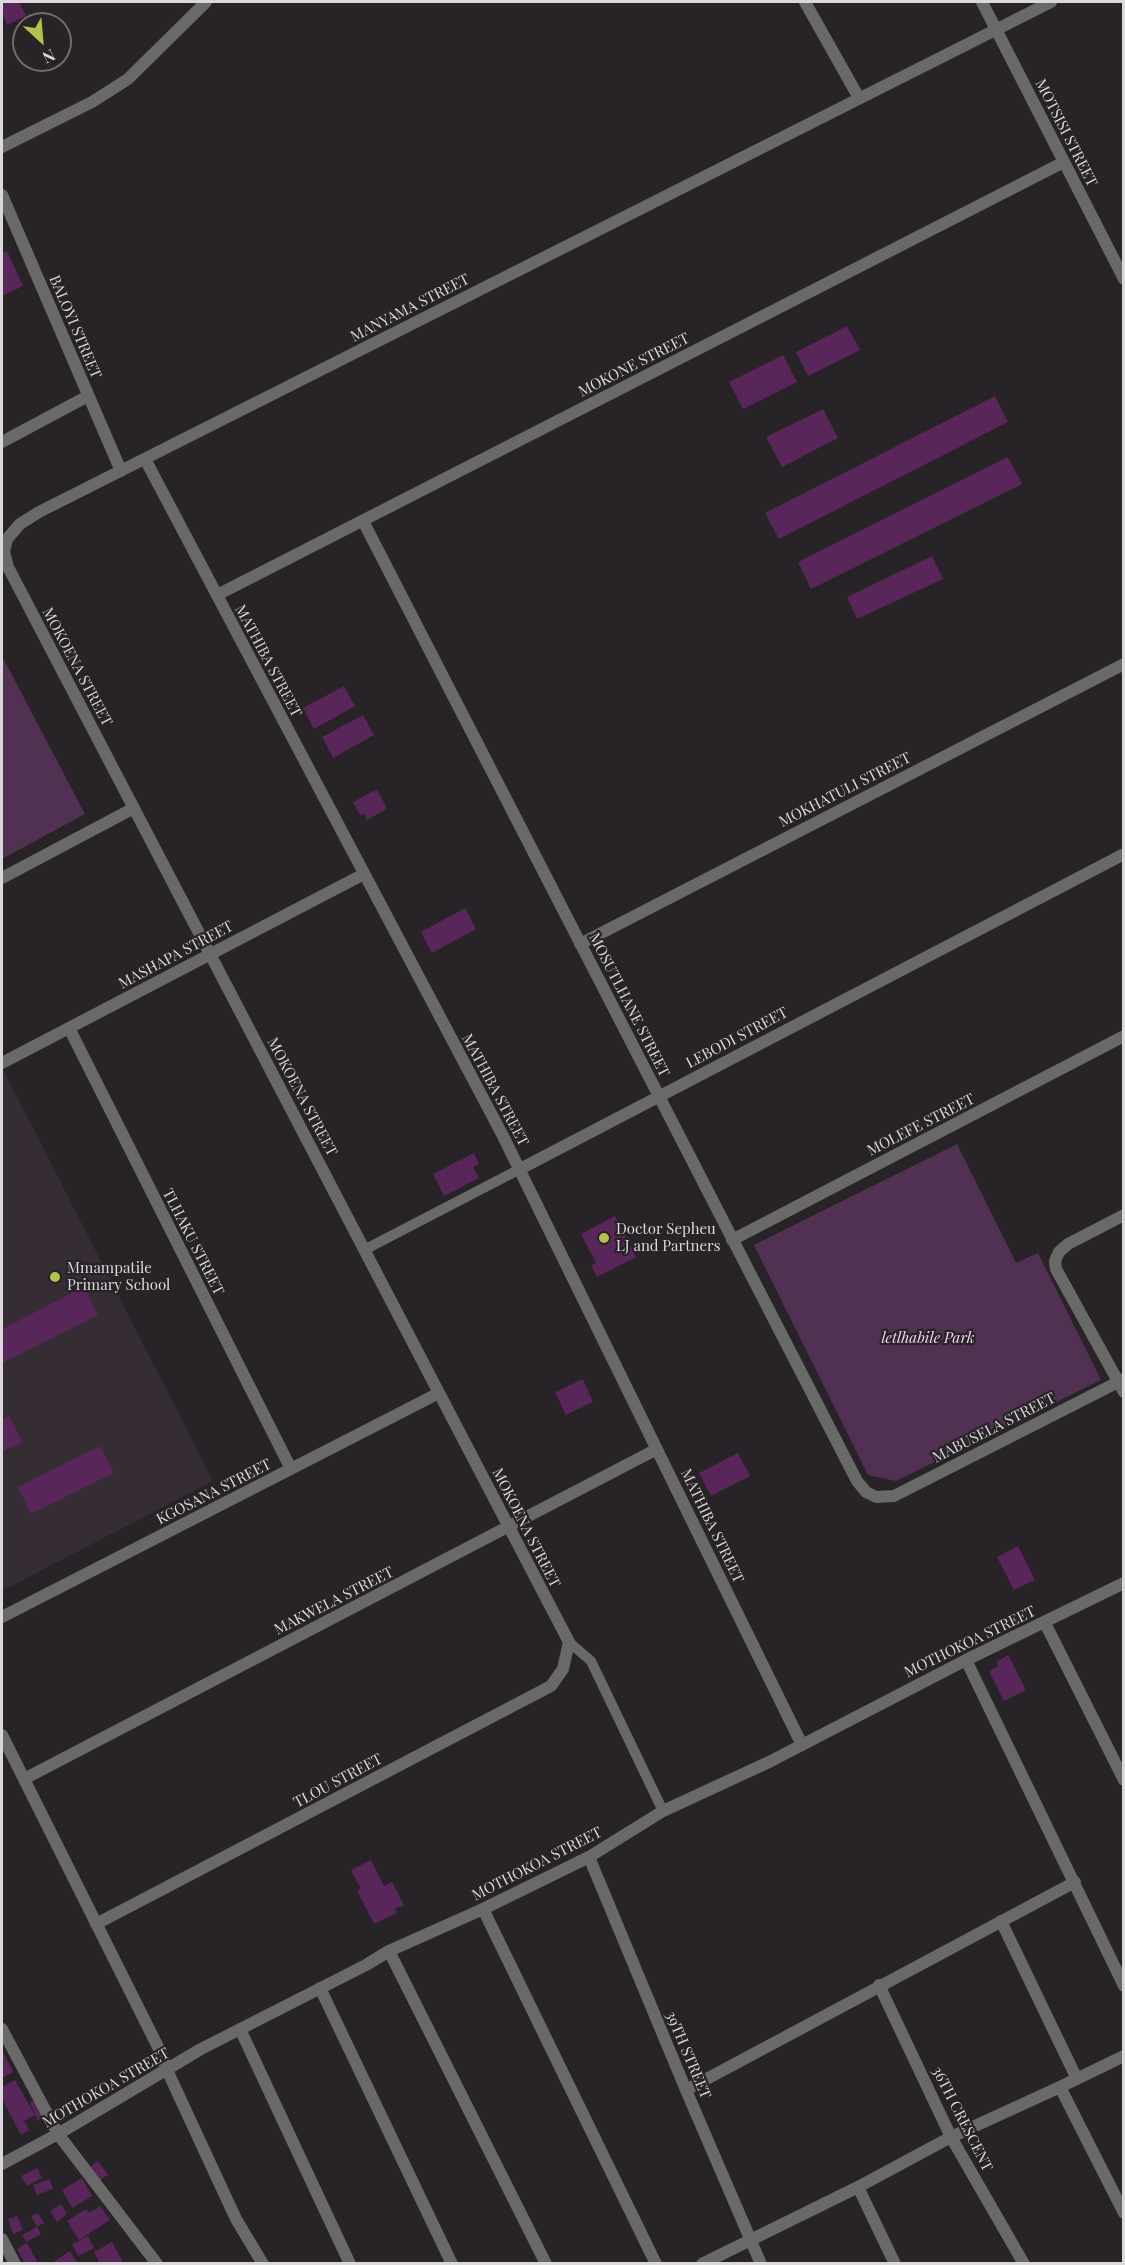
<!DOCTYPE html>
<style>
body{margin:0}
#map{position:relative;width:1125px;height:2265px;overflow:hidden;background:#282327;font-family:"Playfair Display",serif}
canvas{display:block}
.frame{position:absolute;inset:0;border:3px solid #dbd8db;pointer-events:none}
.north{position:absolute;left:12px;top:12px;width:60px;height:60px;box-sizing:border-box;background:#282327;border:2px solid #706b6f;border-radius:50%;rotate:154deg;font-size:16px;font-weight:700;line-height:24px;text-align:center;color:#dbd8db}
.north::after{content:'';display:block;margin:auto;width:21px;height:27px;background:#b3c24b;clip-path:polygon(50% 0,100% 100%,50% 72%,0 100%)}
</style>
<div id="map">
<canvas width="1125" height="2265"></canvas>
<div class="frame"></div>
<div class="north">N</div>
</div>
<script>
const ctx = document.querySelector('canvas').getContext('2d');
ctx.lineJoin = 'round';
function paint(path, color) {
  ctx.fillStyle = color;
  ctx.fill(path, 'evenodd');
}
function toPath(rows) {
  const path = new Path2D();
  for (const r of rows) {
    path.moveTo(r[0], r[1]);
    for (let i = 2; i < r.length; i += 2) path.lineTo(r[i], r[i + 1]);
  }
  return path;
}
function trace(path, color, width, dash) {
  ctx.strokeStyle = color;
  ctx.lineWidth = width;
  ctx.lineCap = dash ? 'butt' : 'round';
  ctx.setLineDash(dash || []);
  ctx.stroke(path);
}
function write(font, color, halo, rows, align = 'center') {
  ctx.font = font + ' "Playfair Display",serif';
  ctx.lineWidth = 4.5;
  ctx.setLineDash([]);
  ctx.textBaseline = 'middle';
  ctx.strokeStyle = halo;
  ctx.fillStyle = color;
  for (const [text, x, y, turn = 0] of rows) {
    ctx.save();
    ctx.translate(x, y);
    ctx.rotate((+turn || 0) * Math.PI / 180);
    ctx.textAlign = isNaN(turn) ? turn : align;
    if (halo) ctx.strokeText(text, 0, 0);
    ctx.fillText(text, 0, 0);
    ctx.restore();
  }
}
paint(toPath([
 [4,1071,213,1481,2,1591,2,1072]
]), '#352c34');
paint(toPath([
 [2,656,85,814,2,859],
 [957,1144,1016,1263,1038,1253,1101,1380,896,1481,868,1475,754,1245]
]), '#513151');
paint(toPath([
 [2,2,19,2,26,16,7,25,2,14],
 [7,251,23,286,2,296,2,253],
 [847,326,860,350,808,376,796,352],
 [783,355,797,382,743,409,729,382],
 [995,396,1008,422,779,539,765,513],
 [823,409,838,438,782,467,766,437],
 [1008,457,1022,484,811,589,798,562],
 [932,556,943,579,857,619,847,597],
 [344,686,355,706,314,729,303,708],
 [363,715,374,735,333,758,322,737],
 [377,789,387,809,367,820,364,813,360,815,353,802],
 [465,908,476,929,432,953,421,932],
 [474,1153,479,1164,473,1167,479,1178,444,1196,433,1174],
 [615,1216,636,1257,597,1277,591,1265,596,1263,581,1234],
 [84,1287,98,1315,2,1363,2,1329],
 [583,1379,593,1402,566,1415,555,1392],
 [9,1416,22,1442,2,1452,2,1420],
 [100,1446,114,1473,31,1514,18,1487],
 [738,1453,750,1476,711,1496,699,1473],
 [1018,1546,1035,1580,1014,1590,997,1557],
 [1008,1655,1026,1690,1004,1701,989,1671,998,1666,996,1662],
 [371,1860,384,1886,392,1882,404,1905,395,1909,397,1913,374,1924,357,1891,361,1889,351,1870],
 [2,2049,13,2072,2,2078],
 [15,2080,35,2115,24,2121,29,2130,21,2135,2,2099,2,2087],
 [38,2099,45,2117,38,2121,30,2102],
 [98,2161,108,2175,100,2180,90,2167],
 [37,2168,42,2178,27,2186,21,2176],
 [82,2178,92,2196,72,2208,62,2190],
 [50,2179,53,2189,37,2195,33,2185],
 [61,2204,67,2214,57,2222,50,2211],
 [100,2206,110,2220,79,2240,67,2221,86,2209,89,2213],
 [38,2213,44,2223,37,2227,31,2216],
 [17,2216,23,2230,13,2234,8,2219],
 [37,2227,41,2234,26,2242,22,2235],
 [88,2236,94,2248,78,2256,72,2244],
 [112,2242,124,2264,100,2264,94,2252],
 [27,2243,37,2261,33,2264,25,2264,17,2249],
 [70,2251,78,2264,50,2264]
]), '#582658');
trace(toPath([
 [364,1250,520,1169],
 [569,1642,591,1661,663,1811]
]), '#696a67', 10);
trace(toPath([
 [805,2,859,98],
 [982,2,1124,279],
 [2,147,92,102,128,79,206,2],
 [2,195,121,471],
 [2,442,88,396],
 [145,459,503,1136,802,1745],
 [363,521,857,1481,866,1492,876,1497,894,1496,1124,1379],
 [217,595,1064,162],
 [2,878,134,808],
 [580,944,1124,664],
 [69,1028,291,1469],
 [2,1063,364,874],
 [520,1169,1124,854],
 [1124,1215,1068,1244,1059,1252,1055,1261,1056,1269,1124,1392],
 [732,1240,1124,1036],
 [2,1617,439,1393],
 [1045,1623,1124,1780],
 [966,1660,1124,1986],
 [2,1735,160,2051,167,2070,236,2219,263,2264],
 [24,1779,657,1449],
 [589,1857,686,2090,761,2264],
 [483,1909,656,2264],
 [1001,1921,1077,2079],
 [96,1924,551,1686,563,1669,569,1642,8,567,4,552,7,539,20,524,39,512,1051,2],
 [389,1951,546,2264],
 [879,1985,951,2137,1024,2264],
 [320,1988,452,2264],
 [2,2029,58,2134,157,2264],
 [240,2029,350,2264],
 [1060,2087,1124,2213],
 [686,2090,1075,1882],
 [2,2164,58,2134,201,2049,366,1965,389,1951,483,1909,589,1857,663,1811,769,1762,966,1660,1124,1583],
 [858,2187,895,2264],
 [2,2239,15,2264],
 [702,2264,858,2187,951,2137,1060,2087,1124,2056]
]), '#696a67', 12);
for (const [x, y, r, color] of [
 [604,1238,6,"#b3c24b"],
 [55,1277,6,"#b3c24b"]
]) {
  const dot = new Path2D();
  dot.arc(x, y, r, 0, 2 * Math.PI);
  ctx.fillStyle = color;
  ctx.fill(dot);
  trace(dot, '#282327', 2);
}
write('15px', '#dbd8db', '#282327', [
 ["MOTSISI STREET",1066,133,63],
 ["MANYAMA STREET",410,308,-27],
 ["BALOYI STREET",75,327,67],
 ["MOKONE STREET",634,365,-27],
 ["MATHIBA STREET",268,661,62],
 ["MOKOENA STREET",77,667,62],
 ["MOKHATULI STREET",845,790,-27],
 ["MASHAPA STREET",176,955,-28],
 ["MOSUTLHANE STREET",629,1005,63],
 ["LEBODI STREET",737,1038,-28],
 ["MATHIBA STREET",495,1090,62],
 ["MOKOENA STREET",302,1097,62],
 ["MOLEFE STREET",921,1125,-27],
 ["TLHAKU STREET",193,1242,63],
 ["MABUSELA STREET",994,1428,-27],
 ["KGOSANA STREET",214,1492,-27],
 ["MATHIBA STREET",712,1526,64],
 ["MOKOENA STREET",526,1528,63],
 ["MAKWELA STREET",334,1601,-27],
 ["MOTHOKOA STREET",970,1642,-26],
 ["TLOU STREET",338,1781,-28],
 ["MOTHOKOA STREET",537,1864,-27],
 ["39TH STREET",688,2055,67],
 ["MOTHOKOA STREET",106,2088,-30],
 ["36TH CRESCENT",962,2119,63]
]);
write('15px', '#dbd8db', '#282327', [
 ["Doctor Sepheu",616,1229],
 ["LJ and Partners",616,1246],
 ["Mmampatile",67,1268],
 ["Primary School",67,1285]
], 'left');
write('italic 15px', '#fccdfa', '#282327', [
 ["letlhabile Park",928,1338]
]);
</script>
